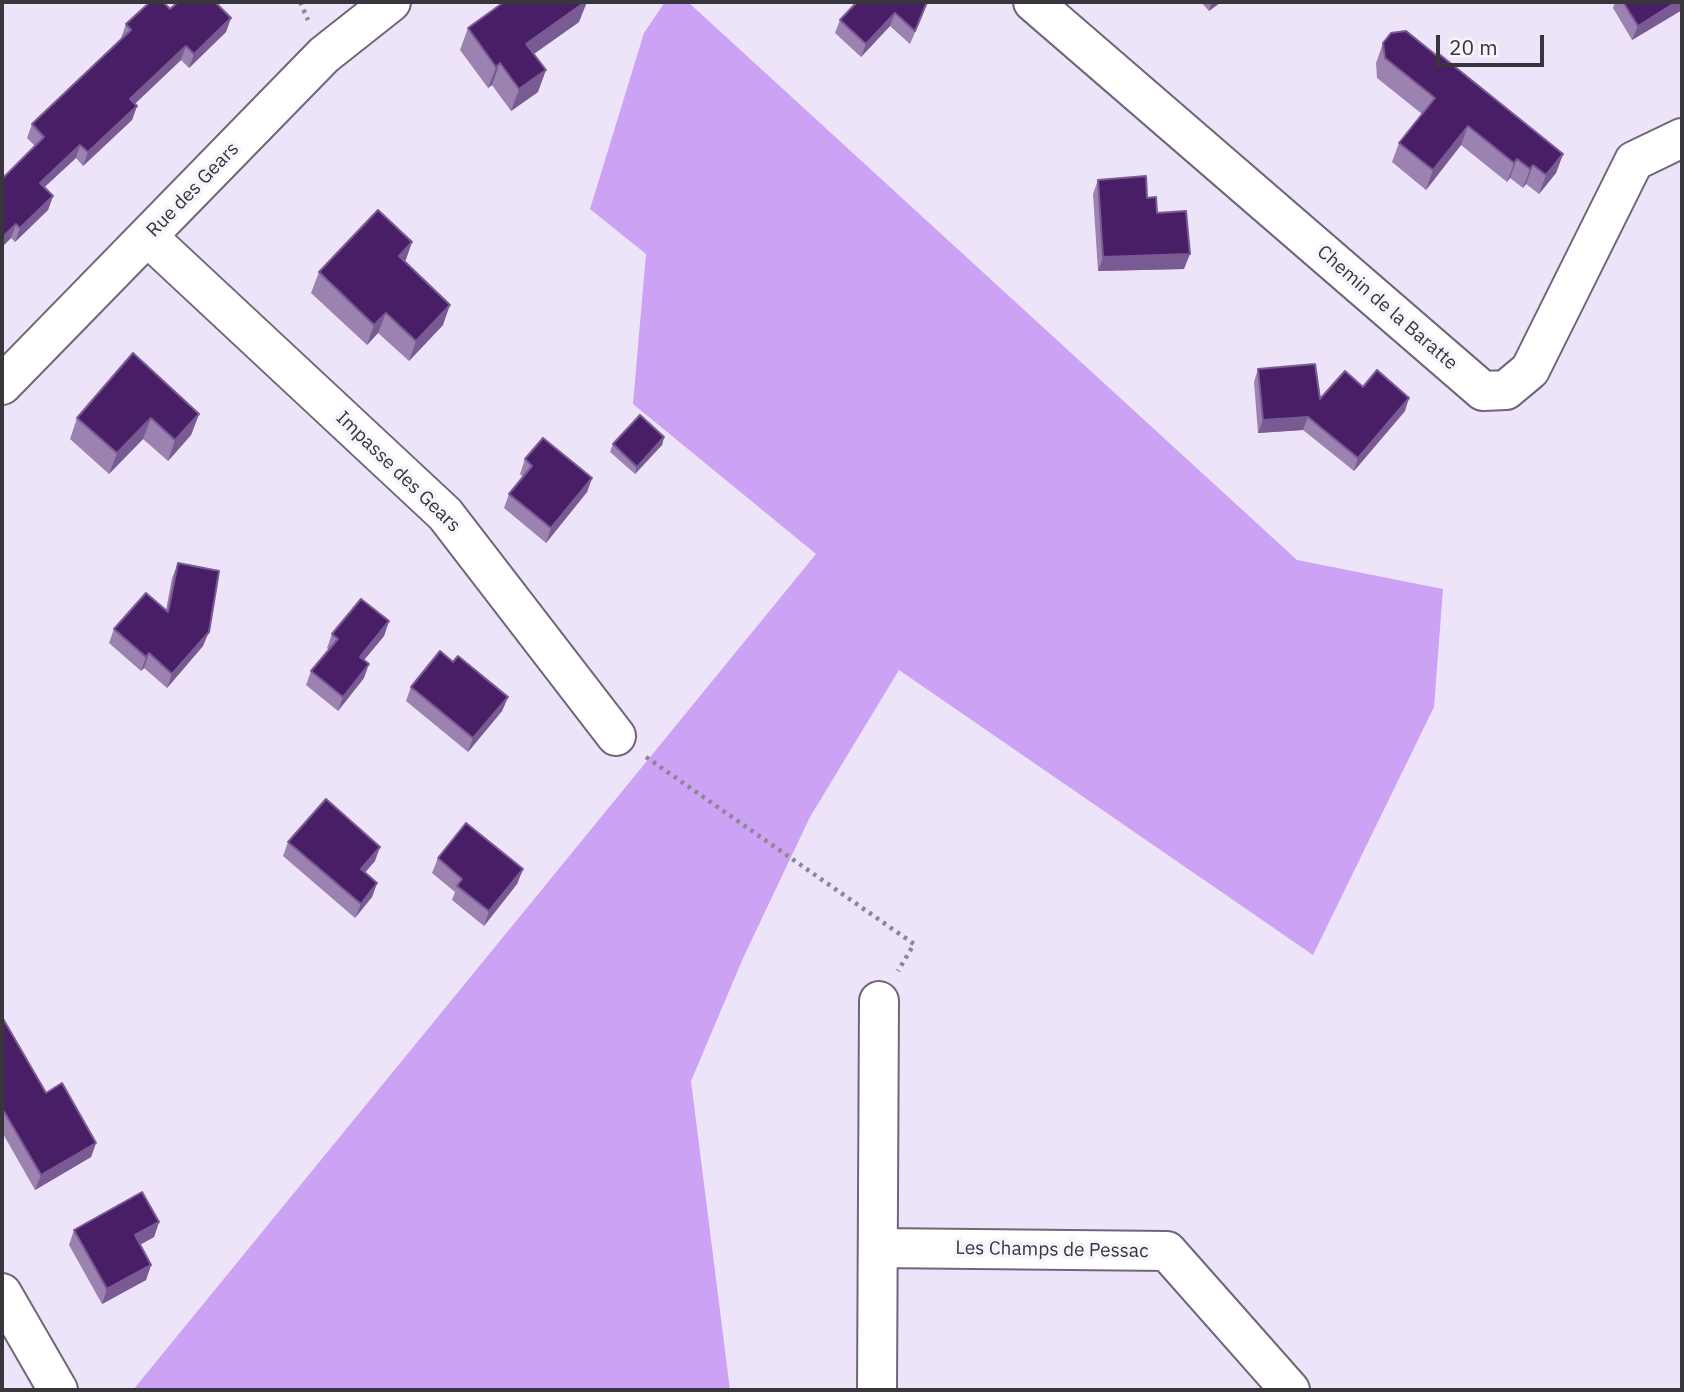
<!DOCTYPE html>
<style>
body{margin:0}
#map{position:relative;width:1684px;height:1392px;overflow:hidden;background:#eee4f9;font-family:"IBM Plex Sans",sans-serif}
canvas{display:block}
.frame{position:absolute;inset:0;border:4px solid #39353d;pointer-events:none}
.scale{position:absolute;left:1436px;top:35px;width:108px;height:32px;box-sizing:border-box;border:4px solid #39353d;border-top:0;padding-left:9px;font-size:21px;line-height:24px;white-space:nowrap;color:#39353d;-webkit-text-stroke:5px #f8f4fc;paint-order:stroke}
</style>
<div id="map">
<canvas width="1684" height="1392"></canvas>
<div class="frame"></div>
<div class="scale">20 m</div>
</div>
<script>
const ctx = document.querySelector('canvas').getContext('2d');
ctx.lineJoin = 'round';
function paint(path, color) {
  ctx.fillStyle = color;
  ctx.fill(path, 'evenodd');
}
function toPath(rows) {
  const path = new Path2D();
  for (const r of rows) {
    path.moveTo(r[0], r[1]);
    for (let i = 2; i < r.length; i += 2) path.lineTo(r[i], r[i + 1]);
  }
  return path;
}
function trace(path, color, width, dash) {
  ctx.strokeStyle = color;
  ctx.lineWidth = width;
  ctx.lineCap = dash ? 'butt' : 'round';
  ctx.setLineDash(dash || []);
  ctx.stroke(path);
}
function write(font, color, halo, rows, align = 'center') {
  ctx.font = font + ' "IBM Plex Sans",sans-serif';
  ctx.lineWidth = 7;
  ctx.setLineDash([]);
  ctx.textBaseline = 'middle';
  ctx.strokeStyle = halo;
  ctx.fillStyle = color;
  for (const [text, x, y, turn = 0] of rows) {
    ctx.save();
    ctx.translate(x, y);
    ctx.rotate((+turn || 0) * Math.PI / 180);
    ctx.textAlign = isNaN(turn) ? turn : align;
    if (halo) ctx.strokeText(text, 0, 0);
    ctx.fillText(text, 0, 0);
    ctx.restore();
  }
}
paint(toPath([
 [665,2,688,2,1297,560,1443,589,1434,707,1313,955,899,670,810,817,744,956,691,1081,730,1390,133,1390,816,554,633,404,646,254,590,209,644,33]
]), '#cca2f5');
const minor = toPath([
 [1033,2,1483,391,1506,390,1530,370,1634,161,1682,138],
 [148,237,445,514,616,736],
 [2,385,324,55,391,2],
 [878,1248,1167,1251,1290,1390],
 [2,1293,58,1390],
 [877,1390,879,1001]
]);
trace(minor, '#6f6779', 42);
trace(toPath([
 [300,2,308,20],
 [646,757,914,944,898,971]
]), '#8d8694', 4.5, [3.5, 5]);
trace(minor, '#fff', 38);
paint(toPath([
 [928,2,910,44,890,26,861,57,835,33,840,20],
 [1201,2,1221,2,1209,11],
 [1615,2,1682,2,1682,10,1632,40,1613,8],
 [170,9,231,18,226,32,189,68,181,60,135,104,137,106,132,120,83,166,76,158,44,187,53,196,48,210,15,242,11,238,2,247,2,179,35,146,27,138,32,124,122,39,121,38,126,24],
 [579,22,534,54,538,92,511,111,492,85,488,88,460,50,468,28],
 [1383,43,1563,154,1556,173,1539,194,1526,184,1523,188,1510,178,1507,182,1461,145,1426,190,1392,162,1399,143,1422,114,1377,78,1376,63],
 [1098,180,1147,198,1157,213,1184,269,1098,271,1093,194],
 [412,242,405,262,443,325,409,361,378,333,367,345,311,293,319,272],
 [1258,369,1320,399,1363,387,1405,411,1354,471,1303,430,1258,433,1254,382],
 [199,414,191,435,168,461,143,439,109,474,70,439,77,418],
 [664,437,662,445,635,474,610,452,613,444],
 [525,459,592,478,587,492,546,543,504,508,509,494,523,477,520,474],
 [178,563,203,646,167,688,144,668,141,671,109,643,114,629,166,610,172,578],
 [389,621,384,636,364,660,364,678,338,711,306,685,311,671,329,650,327,648,332,634],
 [411,687,508,697,502,711,468,752,406,701],
 [288,842,375,861,365,872,377,883,372,897,355,918,283,856],
 [438,858,523,869,517,884,484,926,452,900,455,892,432,873],
 [2,1017,46,1093,96,1143,91,1157,35,1190,2,1132],
 [159,1222,154,1237,140,1245,151,1265,146,1280,102,1304,69,1245,74,1230]
]), '#9b82b0');
paint(toPath([
 [585,2,587,2,579,22,518,65,526,44],
 [1212,2,1221,2,1209,11],
 [1676,2,1682,2,1682,10,1632,40,1638,26],
 [895,13,890,26,861,57,866,44],
 [231,18,226,32,189,68,194,54],
 [186,46,181,60,125,113,130,99],
 [500,63,492,85,488,88,496,67],
 [546,70,538,92,511,111,519,89],
 [137,106,132,120,83,166,88,152],
 [1468,126,1461,145,1426,190,1433,170],
 [80,145,76,158,35,196,40,183],
 [1563,154,1556,173,1539,194,1546,175],
 [1517,159,1510,178,1507,182,1514,163],
 [1533,165,1526,184,1523,188,1530,169],
 [53,196,48,210,15,242,20,228],
 [16,224,11,238,2,247,2,238],
 [412,242,405,262,399,256],
 [1190,254,1184,269,1098,271,1103,257],
 [450,305,443,325,409,361,416,341],
 [386,313,378,333,367,345,374,325],
 [1409,398,1405,411,1354,471,1358,458],
 [199,414,191,435,168,461,175,440],
 [1308,417,1303,430,1258,433,1263,420],
 [151,418,143,439,109,474,117,453],
 [664,437,662,445,635,474,637,467],
 [592,478,587,492,546,543,551,528],
 [389,621,384,636,355,671,360,657],
 [209,632,203,646,167,688,172,674],
 [149,653,144,668,141,671,146,657],
 [369,664,364,678,338,711,343,697],
 [508,697,502,711,468,752,473,738],
 [380,847,375,861,356,883,361,869],
 [523,869,517,884,484,926,489,911],
 [377,883,372,897,355,918,361,904],
 [96,1143,91,1157,35,1190,41,1175],
 [159,1222,154,1237,130,1250,135,1235],
 [151,1265,146,1280,102,1304,107,1289]
]), '#7a5a93');
const building = toPath([
 [150,2,163,2,170,9,178,2,215,2,231,18,194,54,186,46,130,99,137,106,88,152,80,145,40,183,53,196,20,228,16,224,2,238,2,179,44,137,32,124,131,30,126,24,150,2],
 [504,2,585,2,526,44,546,70,519,89,500,63,496,67,468,28,504,2],
 [857,2,927,2,915,31,895,13,866,44,840,20,857,2],
 [1623,2,1676,2,1638,26,1623,2],
 [1406,31,1437,56,1439,54,1563,154,1546,175,1533,165,1530,169,1517,159,1514,163,1468,126,1433,170,1399,143,1435,98,1385,58,1383,43,1391,33,1406,31],
 [1146,176,1147,198,1156,197,1157,213,1186,211,1190,254,1103,257,1098,180,1146,176],
 [378,210,412,242,399,256,450,305,416,341,386,313,374,325,319,272,378,210],
 [133,353,199,414,175,440,151,418,117,453,77,418,133,353],
 [1315,364,1320,399,1345,371,1363,387,1377,370,1409,398,1358,458,1308,417,1263,420,1258,369,1315,364],
 [640,415,664,437,637,467,613,444,640,415],
 [543,438,592,478,551,528,509,494,532,466,525,459,543,438],
 [178,563,219,571,209,632,172,674,149,653,146,657,114,629,146,593,168,612,178,563],
 [361,599,389,621,360,657,369,664,343,697,311,671,338,639,332,634,361,599],
 [440,651,453,662,458,656,508,697,473,738,411,687,440,651],
 [326,799,380,847,361,869,377,883,361,904,288,842,326,799],
 [466,823,523,869,489,911,457,886,462,879,438,858,466,823],
 [2,1017,46,1093,62,1083,96,1143,41,1175,2,1108,2,1017],
 [142,1192,159,1222,135,1235,151,1265,107,1289,74,1230,142,1192]
]);
paint(building, '#481f67');
trace(building, '#7a5a93', 2);
write('19px', '#39353d', '#f8f4fc', [
 ["Rue des Gears",193,190,-46],
 ["Chemin de la Baratte",1387,308,41],
 ["Impasse des Gears",398,472,44],
 ["Les Champs de Pessac",1052,1250,1]
]);
</script>
